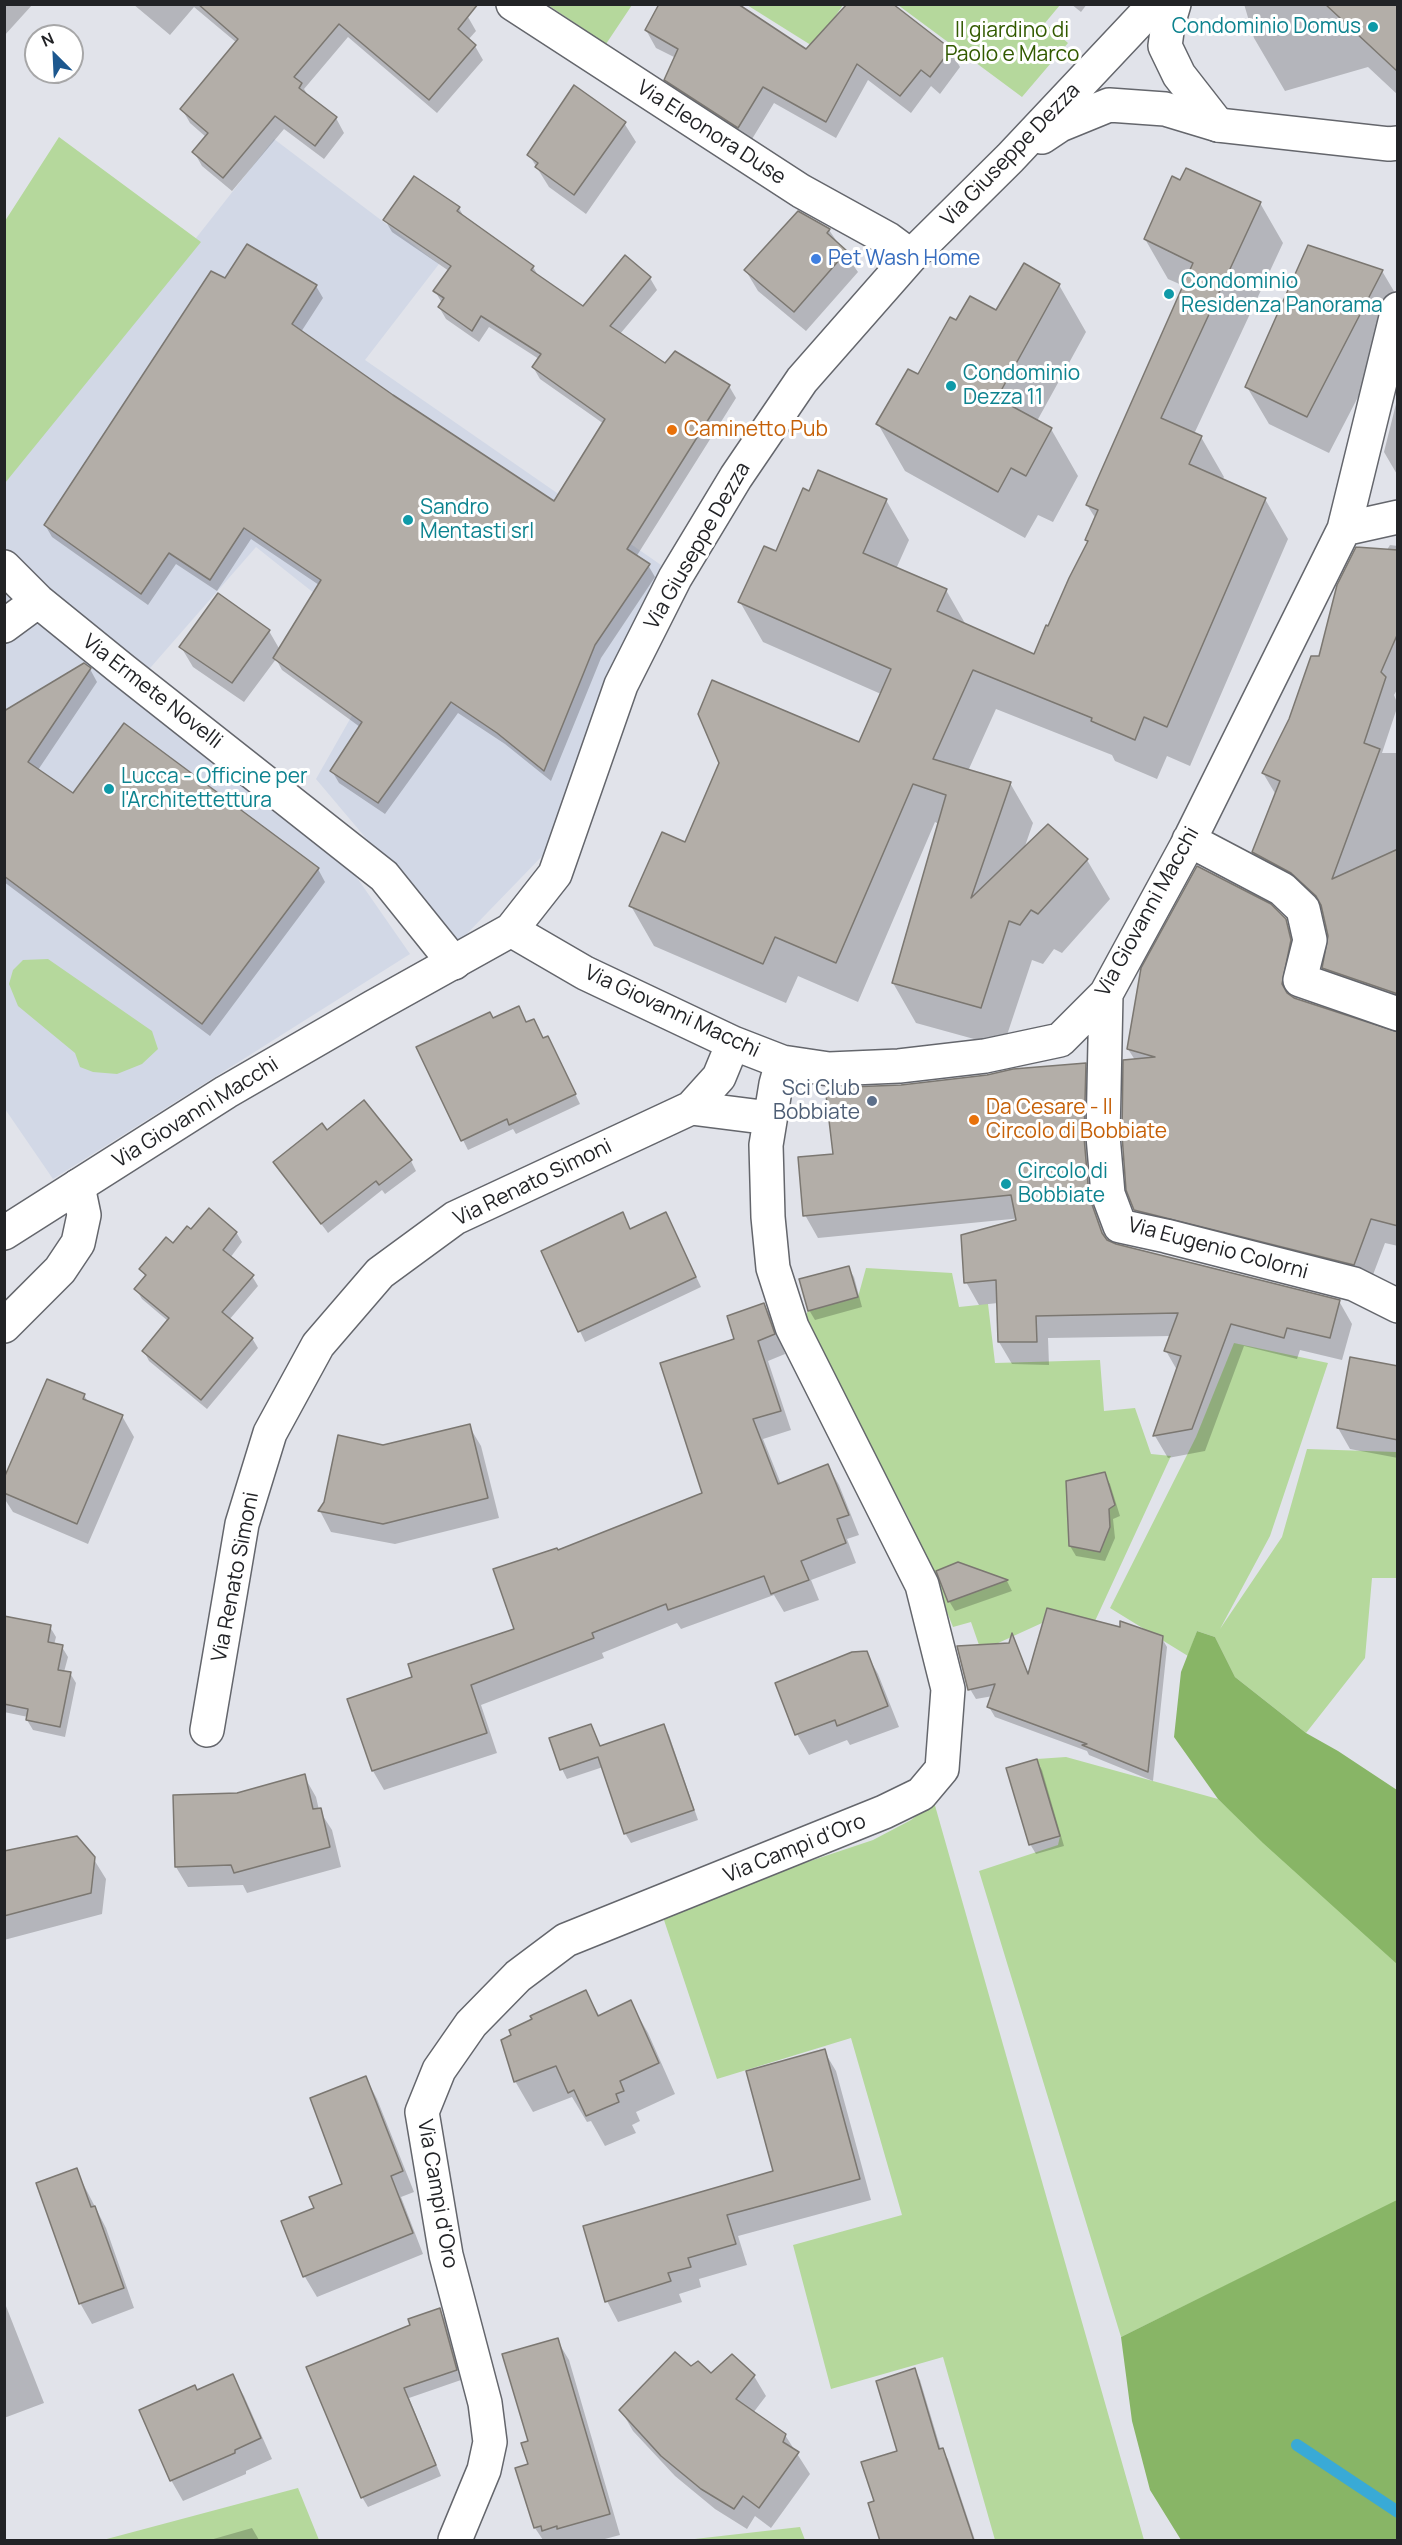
<!DOCTYPE html>
<style>
body{margin:0}
#map{position:relative;width:1402px;height:2545px;overflow:hidden;background:#e1e3ea;font-family:Manrope,sans-serif}
canvas{display:block}
.frame{position:absolute;inset:0;border:6px solid #222326;pointer-events:none}
.north{position:absolute;left:24px;top:24px;width:60px;height:60px;box-sizing:border-box;background:#fff;border:2px solid #a7a7a8;border-radius:50%;rotate:336deg;font-size:16px;font-weight:700;line-height:24px;text-align:center;color:#222326}
.north::after{content:'';display:block;margin:auto;width:21px;height:27px;background:#1d588f;clip-path:polygon(50% 0,100% 100%,50% 72%,0 100%)}
</style>
<div id="map">
<canvas width="1402" height="2545"></canvas>
<div class="frame"></div>
<div class="north">N</div>
</div>
<script>
const ctx = document.querySelector('canvas').getContext('2d');
ctx.lineJoin = 'round';
function paint(path, color) {
  ctx.fillStyle = color;
  ctx.fill(path, 'evenodd');
}
function toPath(rows) {
  const path = new Path2D();
  for (const r of rows) {
    path.moveTo(r[0], r[1]);
    for (let i = 2; i < r.length; i += 2) path.lineTo(r[i], r[i + 1]);
  }
  return path;
}
function trace(path, color, width, dash) {
  ctx.strokeStyle = color;
  ctx.lineWidth = width;
  ctx.lineCap = dash ? 'butt' : 'round';
  ctx.setLineDash(dash || []);
  ctx.stroke(path);
}
function write(font, color, halo, rows, align = 'center') {
  ctx.font = font + ' Manrope,sans-serif';
  ctx.lineWidth = 6;
  ctx.setLineDash([]);
  ctx.textBaseline = 'middle';
  ctx.strokeStyle = halo;
  ctx.fillStyle = color;
  for (const [text, x, y, turn = 0] of rows) {
    ctx.save();
    ctx.translate(x, y);
    ctx.rotate((+turn || 0) * Math.PI / 180);
    ctx.textAlign = isNaN(turn) ? turn : align;
    if (halo) ctx.strokeText(text, 0, 0);
    ctx.fillText(text, 0, 0);
    ctx.restore();
  }
}
paint(toPath([
 [274,139,439,264,365,360,661,565,550,848,456,945,316,779,388,652,256,547,144,675,296,790,410,954,53,1179,5,1109,4,482]
]), '#d2d8e6');
paint(toPath([
 [548,5,632,5,606,44],
 [747,5,843,5,814,47],
 [898,5,1060,5,1045,23,1068,43,1022,97],
 [59,137,201,242,5,483,5,221],
 [48,959,152,1031,158,1049,142,1064,117,1074,93,1072,80,1067,75,1053,18,1006,9,984,13,970,23,960],
 [866,1268,952,1273,959,1307,988,1304,995,1363,1100,1360,1104,1411,1135,1408,1151,1454,1171,1456,1095,1621,1047,1608,1042,1623,996,1644,979,1645,971,1622,953,1627,910,1521,804,1318,808,1311,858,1297],
 [1234,1343,1328,1363,1270,1536,1220,1629,1282,1537,1307,1449,1397,1452,1397,1578,1372,1578,1365,1658,1306,1733,1235,1677,1215,1637,1197,1631,1188,1656,1110,1608,1196,1437],
 [1066,1757,1218,1799,1397,1963,1396,2202,1121,2337,979,1871,1058,1845,1060,1836,1037,1759],
 [934,1802,1144,2540,995,2540,943,2357,831,2389,793,2245,902,2215,851,2038,717,2079,661,1911,873,1840,911,1820],
 [298,2488,319,2540,103,2540],
 [800,2527,805,2540,686,2540]
]), '#b5d89c');
paint(toPath([
 [1197,1631,1215,1637,1235,1677,1306,1733,1338,1751,1397,1790,1397,1964,1263,1843,1218,1799,1174,1737,1181,1672],
 [1397,2200,1397,2540,1181,2540,1150,2490,1132,2421,1121,2337]
]), '#88b566');
paint(toPath([
 [4,4,33,4,4,36],
 [133,4,453,4,468,17,476,31,468,40,475,46,483,60,437,113,348,37,304,89,309,97,336,118,344,133,324,159,284,129,232,191,202,166,194,152,206,137,190,123,182,109,237,43,194,7,170,35],
 [660,4,742,4,746,12,807,51,950,50,960,67,940,94,931,86,911,113,868,80,836,138,774,103,749,144,676,97,666,80,676,58,656,48,646,30],
 [1071,4,1087,4,1081,12],
 [1244,4,1398,4,1398,95,1368,67,1285,91,1254,38],
 [624,123,636,142,586,214,549,187,529,155],
 [1260,203,1283,243,1194,434,1201,437,1224,477,1222,480,1265,499,1288,539,1190,766,1167,756,1157,779,1115,761,1112,755,996,709,968,771,1010,783,1033,823,1024,849,1087,860,1110,899,1062,953,1054,949,1043,964,1032,960,1003,1047,916,1023,893,983,939,824,935,822,858,1002,798,976,786,1003,654,946,631,906,686,844,859,744,881,694,763,642,740,602,777,553,809,493,886,500,909,540,896,569,946,590,966,625,1035,656,1089,543,1087,540,1096,519,1087,505,1184,286,1168,279,1145,239],
 [459,208,465,219,533,267,539,277,583,308,650,278,657,290,620,334,665,365,729,386,736,398,636,557,648,565,655,577,601,658,551,781,505,744,458,713,385,814,339,783,332,771,360,727,282,670,276,659,244,702,193,667,181,647,269,631,280,650,319,585,251,539,217,591,176,564,148,605,52,537,45,525,226,280,316,286,323,298,301,332,393,396,555,503,604,424,540,379,533,367,539,359,489,327,479,342,446,319,439,307,442,303,435,291,449,271,392,232,385,220],
 [829,230,858,272,806,331,758,291,746,271],
 [1382,271,1398,298,1398,320,1329,453,1269,424,1247,387],
 [1059,285,1086,332,1037,421,1051,429,1078,476,1053,522,1038,515,1025,538,905,471,878,424,919,377,957,322,996,312],
 [1398,396,1398,476,1384,452],
 [1390,545,1398,546,1398,688,1394,695,1398,705,1382,753,1398,753,1398,1012,1338,992,1324,968,1330,936,1325,913,1306,896,1267,876,1253,852,1276,795,1263,773,1320,657],
 [90,669,97,682,38,770,73,795,318,869,325,882,210,1036,4,882,4,712],
 [1285,920,1299,944,1304,965,1296,1000,1398,1033,1398,1246,1385,1243,1368,1288,1149,1234,1135,1209,1135,1060,1128,1049],
 [493,1020,527,1024,553,1048,580,1104,516,1134,513,1129,468,1150,463,1140],
 [1085,1065,1098,1087,1102,1220,1110,1243,1339,1301,1352,1324,1342,1360,1300,1350,1297,1359,1244,1346,1205,1451,1168,1458,1155,1436,1177,1370,1166,1351,1171,1336,1048,1338,1049,1365,1012,1364,999,1342,998,1303,979,1305,966,1282,1022,1218,818,1238,805,1215,835,1155,901,1086],
 [326,1132,411,1161,416,1171,385,1194,382,1190,328,1233,275,1162],
 [671,1224,701,1287,585,1342,543,1252],
 [191,1232,236,1232,242,1242,230,1258,252,1276,258,1286,229,1320,252,1338,258,1348,207,1409,149,1361,144,1351,168,1321,142,1299,136,1289,146,1278,141,1269],
 [848,1267,854,1277,862,1307,815,1320,809,1310],
 [764,1304,775,1324,785,1354,768,1361,791,1430,763,1439,781,1484,828,1466,839,1485,859,1535,847,1539,856,1563,811,1580,819,1600,784,1612,774,1595,681,1629,677,1623,602,1653,604,1658,481,1705,497,1753,384,1790,373,1771,414,1677,516,1630,557,1552,704,1494,736,1340],
 [1398,1369,1398,1458,1350,1449,1338,1428],
 [84,1395,88,1402,122,1416,134,1437,88,1544,13,1512,4,1498,4,1482],
 [469,1426,481,1446,499,1518,395,1544,331,1532,320,1511,325,1502],
 [1104,1474,1110,1484,1120,1516,1113,1519,1115,1538,1105,1561,1076,1556,1070,1546],
 [958,1564,1007,1581,1012,1591,955,1611,949,1601],
 [4,1618,50,1627,56,1637,54,1645,62,1647,68,1657,64,1672,70,1673,76,1683,65,1737,33,1730,27,1720,28,1717,4,1712],
 [1013,1637,1029,1675,1161,1637,1167,1647,1153,1781,1089,1755,1087,1751,995,1717,989,1707,993,1696,976,1699,970,1689,1010,1645],
 [866,1653,878,1674,899,1727,850,1745,847,1740,809,1755,797,1734,777,1684],
 [591,1726,601,1747,663,1726,669,1735,698,1820,631,1843,625,1833,603,1767,567,1779,562,1769],
 [1036,1760,1042,1770,1064,1846,1036,1854,1030,1844],
 [304,1776,316,1797,319,1810,332,1830,341,1867,247,1893,243,1885,188,1887,176,1867,237,1795],
 [4,1853,93,1858,106,1879,102,1914,4,1940],
 [586,1992,600,2017,630,2002,648,2033,675,2094,636,2112,640,2121,632,2125,636,2133,605,2146,591,2121,587,2122,572,2097,533,2112,515,2081],
 [824,2051,836,2071,871,2200,738,2236,747,2265,699,2279,701,2287,679,2294,682,2302,618,2322,607,2301,775,2172],
 [366,2078,377,2099,414,2192,401,2197,423,2254,317,2297,305,2277,283,2222,316,2209,344,2185],
 [76,2170,106,2228,134,2308,92,2324,80,2303],
 [4,2301,44,2403,4,2418],
 [440,2310,445,2320,461,2380,409,2398,441,2476,368,2507,362,2497,412,2326],
 [557,2340,569,2360,620,2535,601,2540,543,2540,535,2528,517,2469,530,2465,530,2442],
 [691,2368,711,2376,754,2376,766,2396,753,2413,785,2435,810,2474,771,2528,755,2516,747,2529,715,2509,675,2476,633,2431,621,2410],
 [915,2370,920,2380,941,2450,948,2459,975,2540,882,2540],
 [232,2376,244,2396,272,2459,246,2471,246,2474,183,2501,171,2480,197,2391],
 [252,2528,259,2540,210,2540]
]), '#0003');
trace(toPath([
 [1297,2445,1398,2512]
]), '#39aad6', 12);
const building = toPath([
 [198,4,478,4,458,29,476,45,429,100,339,24,294,77,302,83,299,88,337,117,315,146,275,116,223,178,192,152,208,133,180,109,238,39,198,4],
 [659,4,738,4,806,49,847,4,893,4,951,49,930,77,921,70,900,96,857,64,826,122,763,87,738,128,664,80,678,49,645,30,659,4],
 [1325,4,1398,4,1398,72,1325,4],
 [574,85,626,122,574,195,535,167,538,163,527,155,574,85],
 [1186,168,1261,202,1161,418,1202,436,1189,464,1266,498,1167,727,1144,717,1135,740,1091,721,1092,718,973,670,933,759,1011,782,971,898,1048,824,1088,859,1038,914,1031,910,1020,925,1009,921,981,1008,892,983,946,795,913,784,836,963,775,937,763,964,629,906,662,832,685,842,719,763,698,714,712,680,859,742,891,669,738,602,764,546,776,551,803,488,809,491,818,470,887,499,863,553,947,589,937,611,1034,654,1046,625,1048,626,1069,578,1088,541,1085,540,1098,510,1086,505,1193,263,1144,239,1172,176,1180,180,1186,168],
 [414,176,460,207,457,211,534,266,531,270,583,306,625,255,651,277,610,326,665,363,675,351,730,385,627,549,650,564,595,645,544,771,497,733,451,702,378,803,330,771,362,722,273,658,321,580,244,528,210,580,169,553,141,594,44,525,211,271,225,278,247,244,317,285,292,324,393,395,554,501,605,419,532,367,541,354,481,316,472,331,438,307,444,298,433,291,451,266,383,220,414,176],
 [798,211,830,229,827,233,847,251,794,312,744,270,798,211],
 [1308,245,1383,270,1307,417,1245,387,1308,245],
 [1024,263,1060,284,997,398,1052,428,1026,476,1011,468,998,492,876,424,908,369,918,374,950,317,956,320,970,296,996,310,1024,263],
 [1356,547,1398,550,1398,633,1381,672,1386,677,1364,743,1380,749,1332,879,1398,849,1398,994,1322,968,1328,936,1321,905,1316,896,1291,873,1252,852,1280,781,1262,773,1289,719,1311,656,1319,656,1337,585,1356,547],
 [218,593,270,630,232,683,179,647,218,593],
 [84,663,91,668,28,762,73,793,124,723,319,868,202,1024,4,876,4,711,84,663],
 [1197,866,1271,904,1286,919,1291,940,1282,984,1287,993,1294,998,1398,1032,1398,1226,1371,1219,1354,1265,1134,1210,1126,1190,1122,1135,1123,1060,1155,1057,1127,1049,1141,968,1197,866],
 [519,1006,526,1022,534,1019,543,1038,548,1036,576,1094,509,1125,507,1119,461,1141,416,1047,490,1012,493,1018,519,1006],
 [1086,1063,1084,1137,1089,1196,1102,1233,1107,1240,1116,1244,1340,1300,1330,1338,1287,1328,1284,1338,1231,1324,1192,1429,1153,1436,1181,1356,1164,1351,1178,1313,1036,1316,1037,1342,998,1342,996,1280,964,1283,961,1235,1016,1220,1011,1195,803,1216,798,1157,833,1154,826,1095,849,1093,849,1087,901,1085,987,1075,1013,1069,1086,1063],
 [364,1100,412,1160,379,1185,376,1181,321,1224,273,1162,322,1123,327,1130,364,1100],
 [209,1208,237,1232,223,1250,254,1275,222,1312,253,1338,201,1400,142,1351,169,1318,134,1289,146,1275,139,1269,166,1237,173,1243,187,1226,191,1229,209,1208],
 [623,1212,630,1229,666,1212,696,1277,578,1332,541,1251,623,1212],
 [849,1266,858,1297,808,1311,799,1279,849,1266],
 [764,1303,775,1334,758,1341,781,1411,753,1419,778,1484,828,1464,849,1515,837,1519,846,1543,801,1561,809,1580,771,1594,764,1576,668,1610,666,1604,592,1633,594,1638,471,1685,487,1733,372,1771,347,1699,412,1677,408,1664,514,1629,493,1569,557,1548,558,1550,702,1493,660,1363,734,1339,727,1316,764,1303],
 [1350,1357,1398,1366,1398,1440,1337,1428,1350,1357],
 [47,1379,85,1394,83,1399,123,1415,77,1524,4,1493,4,1478,47,1379],
 [470,1424,488,1498,383,1524,318,1511,324,1502,338,1435,383,1445,470,1424],
 [1105,1472,1115,1505,1109,1509,1110,1527,1100,1552,1069,1546,1066,1481,1105,1472],
 [958,1562,1008,1580,948,1602,936,1571,958,1562],
 [1047,1608,1120,1627,1120,1621,1163,1636,1148,1772,1082,1745,1087,1744,987,1707,995,1684,968,1690,957,1646,1009,1643,1012,1633,1028,1674,1047,1608],
 [4,1616,51,1625,48,1642,63,1645,58,1670,71,1672,60,1727,26,1720,28,1709,4,1704,4,1616],
 [867,1651,888,1706,837,1726,835,1720,795,1735,775,1683,852,1652,867,1651],
 [591,1724,600,1746,664,1724,694,1810,624,1834,598,1757,560,1770,549,1738,591,1724],
 [1037,1759,1060,1836,1029,1845,1006,1768,1037,1759],
 [305,1774,313,1809,321,1808,330,1847,234,1873,231,1865,175,1867,173,1795,237,1793,305,1774],
 [77,1836,95,1857,91,1893,4,1916,4,1851,77,1836],
 [586,1990,598,2016,631,2000,659,2063,620,2081,624,2091,616,2094,619,2102,586,2116,574,2090,568,2093,556,2066,514,2082,501,2040,511,2035,509,2030,532,2019,530,2016,586,1990],
 [825,2049,860,2179,727,2215,736,2244,688,2258,691,2267,668,2273,671,2281,605,2302,583,2226,773,2171,746,2071,825,2049],
 [366,2076,403,2171,391,2176,413,2233,303,2277,281,2221,314,2208,309,2197,342,2184,310,2098,366,2076],
 [77,2168,91,2207,95,2206,124,2288,79,2304,36,2183,77,2168],
 [440,2308,457,2370,404,2388,436,2465,361,2498,306,2367,410,2325,408,2319,440,2308],
 [558,2338,610,2514,557,2529,557,2526,542,2531,541,2526,534,2528,515,2468,528,2464,521,2443,528,2441,502,2354,558,2338],
 [675,2352,691,2366,698,2361,711,2373,732,2354,755,2375,736,2399,786,2434,783,2442,799,2452,759,2508,743,2496,734,2509,701,2489,661,2456,619,2410,675,2352],
 [915,2368,939,2449,943,2448,974,2541,880,2541,868,2503,874,2501,861,2462,897,2451,876,2381,915,2368],
 [233,2374,261,2438,235,2450,235,2453,170,2481,139,2410,195,2385,197,2390,233,2374]
]);
paint(building, '#b3aea8');
trace(building, '#7b7771', 1.5);
const street = toPath([
 [513,4,801,191,888,239,911,256],
 [1174,4,1168,24,1165,46,1179,75,1218,125],
 [1344,529,1398,309],
 [4,567,38,601,123,670,384,876,454,963],
 [4,626,38,601],
 [1189,840,1282,889,1303,909,1310,940,1300,980,1398,1014],
 [511,930,585,973,733,1043,782,1062,829,1069,899,1066,985,1056,1060,1040,1106,994,1186,847,1344,529,1398,517],
 [1106,994,1103,1136,1108,1194,1120,1226,1166,1236,1354,1284,1398,1306],
 [691,1108,770,1118],
 [4,1326,60,1270,78,1243,84,1215,78,1186],
 [207,1730,242,1524,270,1433,318,1345,380,1273,455,1218,691,1108,719,1077,733,1043],
 [455,2540,484,2470,490,2442,485,2403,446,2255,422,2112,439,2070,471,2024,518,1976,566,1940,884,1812,921,1794,942,1769,948,1689,922,1585,792,1327,773,1268,768,1217,766,1145,776,1084,782,1062]
]);
const secondary = toPath([
 [1042,137,1060,125,1109,105,1165,109,1218,125,1389,144,1398,143],
 [4,1233,226,1092,373,1007,511,930,555,874,621,685,675,578,736,477,802,380,911,256,1010,158,1155,4]
]);
trace(street, '#64666c', 36);
trace(secondary, '#64666c', 36);
trace(street, '#fff', 33);
trace(secondary, '#fff', 33);
for (const [x, y, r, color] of [
 [1373,27,6,"#0f9aa8"],
 [816,259,6,"#3f7fe0"],
 [1169,294,6,"#0f9aa8"],
 [951,386,6,"#0f9aa8"],
 [672,430,6,"#e8710a"],
 [408,520,6,"#0f9aa8"],
 [109,789,6,"#0f9aa8"],
 [872,1101,6,"#5c6f8a"],
 [974,1120,6,"#e8710a"],
 [1006,1184,6,"#0f9aa8"]
]) {
  const dot = new Path2D();
  dot.arc(x, y, r, 0, 2 * Math.PI);
  ctx.fillStyle = color;
  ctx.fill(dot);
  trace(dot, '#fff', 2);
}
write('21px', '#0d838f', '#fff', [
 ["Condominio Domus",1361,27,"right"],
 ["Condominio",1181,282],
 ["Residenza Panorama",1181,306],
 ["Condominio",963,374],
 ["Dezza 11",963,398],
 ["Sandro",420,508],
 ["Mentasti srl",420,532],
 ["Lucca - Officine per",121,777],
 ["l'Architettettura",121,801],
 ["Circolo di",1018,1172],
 ["Bobbiate",1018,1196]
], 'left');
write('21px', '#325a00', '#fff', [
 ["Il giardino di",1012,31],
 ["Paolo e Marco",1012,55]
]);
write('21px', '#222326', '#fff', [
 ["Via Eleonora Duse",711,133,33],
 ["Via Giuseppe Dezza",1011,155,-46],
 ["Via Giuseppe Dezza",698,546,-60],
 ["Via Ermete Novelli",152,692,38],
 ["Via Giovanni Macchi",1148,912,-61],
 ["Via Giovanni Macchi",672,1012,25],
 ["Via Giovanni Macchi",196,1113,-32],
 ["Via Renato Simoni",533,1183,-26],
 ["Via Eugenio Colorni",1218,1249,15],
 ["Via Renato Simoni",236,1577,-79],
 ["Via Campi d'Oro",795,1849,-22],
 ["Via Campi d'Oro",437,2194,80]
]);
write('21px', '#366cbe', '#fff', [
 ["Pet Wash Home",828,259]
], 'left');
write('21px', '#c56008', '#fff', [
 ["Caminetto Pub",684,430],
 ["Da Cesare - Il",986,1108],
 ["Circolo di Bobbiate",986,1132]
], 'left');
write('21px', '#4e5e75', '#fff', [
 ["Sci Club",860,1089],
 ["Bobbiate",860,1113]
], 'right');
</script>
